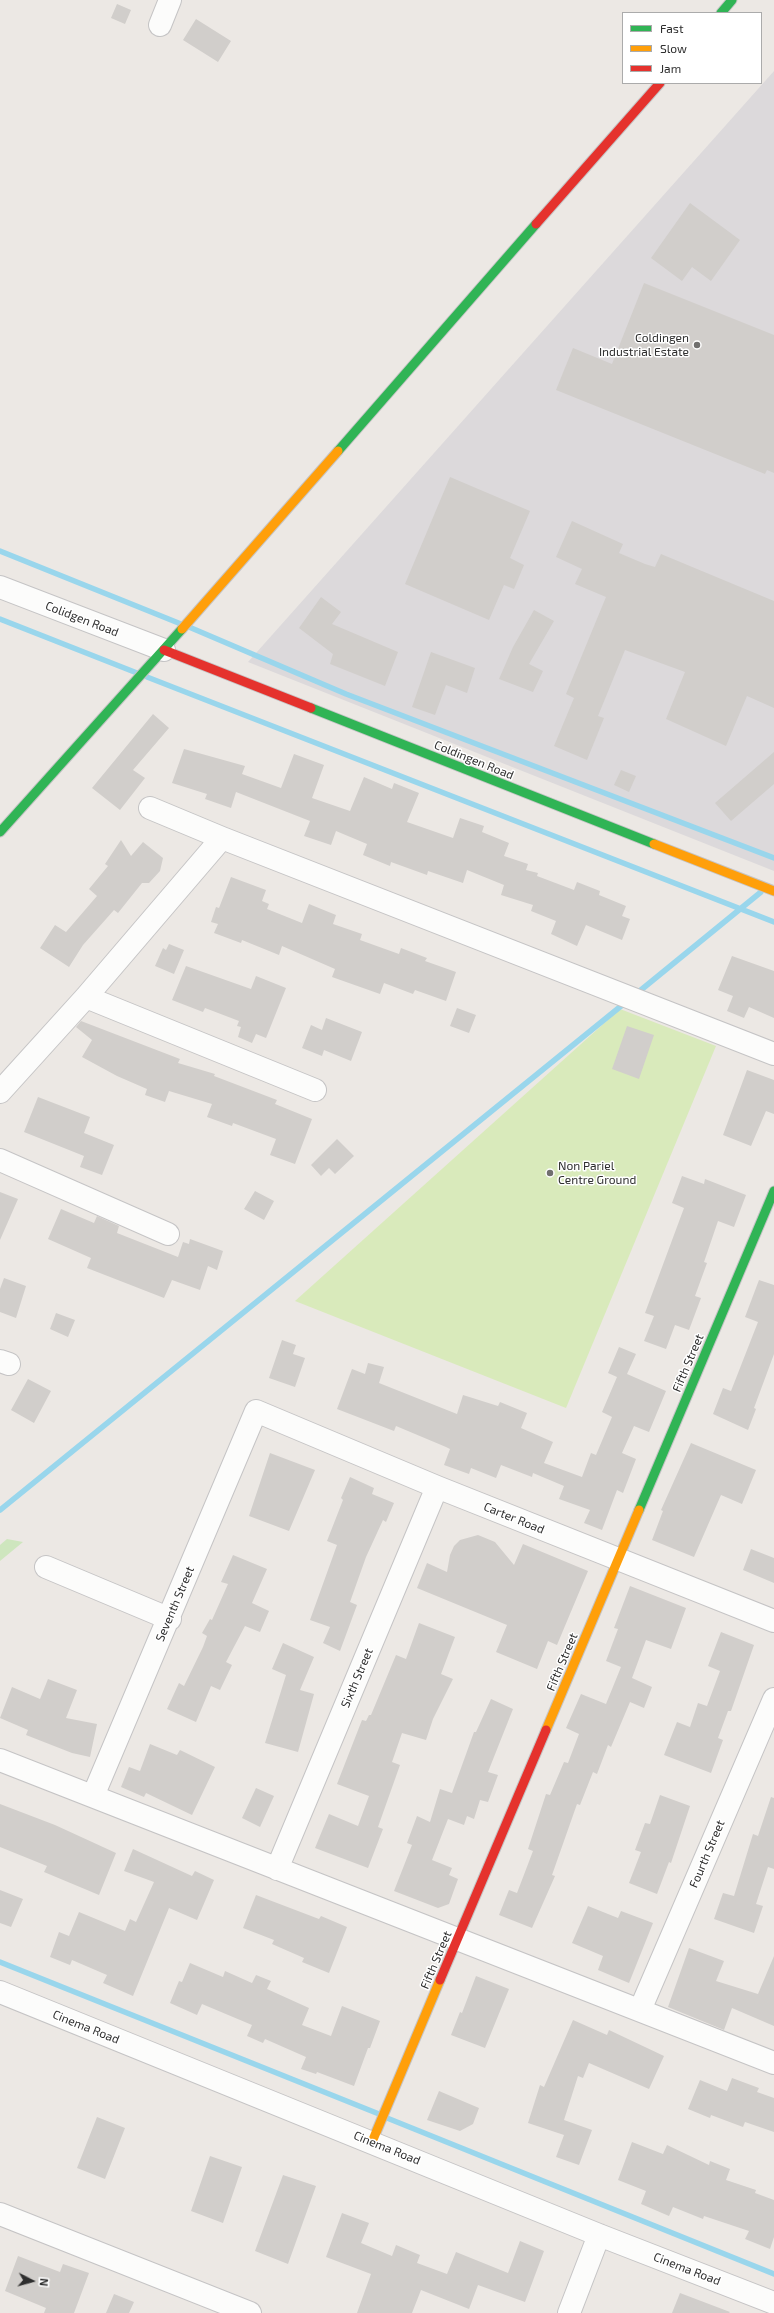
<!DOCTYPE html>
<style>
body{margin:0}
#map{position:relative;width:774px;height:2313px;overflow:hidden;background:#ece8e4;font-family:"Exo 2",sans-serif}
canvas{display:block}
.legend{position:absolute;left:622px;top:12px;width:140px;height:72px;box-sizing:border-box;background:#fff;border:1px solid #ababab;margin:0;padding:5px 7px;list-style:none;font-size:12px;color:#2e2e2e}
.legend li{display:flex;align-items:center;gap:8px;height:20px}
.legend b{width:20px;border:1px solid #ababab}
.north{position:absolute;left:12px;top:2261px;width:40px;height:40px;-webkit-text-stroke:3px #fff;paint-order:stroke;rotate:96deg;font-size:11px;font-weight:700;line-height:16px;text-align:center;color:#2e2e2e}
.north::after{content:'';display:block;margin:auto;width:14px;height:18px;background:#2e2e2e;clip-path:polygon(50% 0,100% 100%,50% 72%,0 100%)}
</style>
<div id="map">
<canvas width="774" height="2313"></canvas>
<ul class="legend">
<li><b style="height:5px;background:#30b455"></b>Fast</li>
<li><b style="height:5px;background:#ff9f0a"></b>Slow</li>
<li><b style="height:5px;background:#e5322d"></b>Jam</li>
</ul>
<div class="north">N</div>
</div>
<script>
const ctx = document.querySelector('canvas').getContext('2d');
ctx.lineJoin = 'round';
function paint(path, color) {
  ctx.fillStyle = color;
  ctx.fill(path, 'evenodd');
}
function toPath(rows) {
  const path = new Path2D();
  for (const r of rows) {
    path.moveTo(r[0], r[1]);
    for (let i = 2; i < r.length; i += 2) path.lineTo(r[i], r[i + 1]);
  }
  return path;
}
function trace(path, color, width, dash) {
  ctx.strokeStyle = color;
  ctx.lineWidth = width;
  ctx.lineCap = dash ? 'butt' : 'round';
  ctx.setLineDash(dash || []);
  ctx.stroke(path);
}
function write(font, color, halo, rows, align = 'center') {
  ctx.font = font + ' "Exo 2",sans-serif';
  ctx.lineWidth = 3;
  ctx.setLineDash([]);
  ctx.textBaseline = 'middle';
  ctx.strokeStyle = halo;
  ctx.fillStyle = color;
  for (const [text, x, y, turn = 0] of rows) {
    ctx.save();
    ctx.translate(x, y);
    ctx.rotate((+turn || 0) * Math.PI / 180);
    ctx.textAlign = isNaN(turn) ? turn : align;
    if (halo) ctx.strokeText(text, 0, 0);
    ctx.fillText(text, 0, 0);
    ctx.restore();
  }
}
paint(toPath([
 [774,71,774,871,248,662]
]), '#dcd9db');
paint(toPath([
 [7,1539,23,1542,0,1561,0,1545]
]), '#cee6be');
paint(toPath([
 [620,1009,716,1046,566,1408,295,1301]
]), '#d9eabb');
trace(toPath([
 [0,551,181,624],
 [0,619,137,673],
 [189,627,346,694,774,858],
 [147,677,774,922],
 [636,994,761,892],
 [0,1510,626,1002],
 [0,1962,379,2114],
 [387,2118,774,2274]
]), '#99d6ec', 5.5);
paint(toPath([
 [117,4,131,10,125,24,111,18],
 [196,19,231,41,218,62,183,40],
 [690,203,740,240,711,281,692,267,682,281,651,258],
 [644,283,774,335,774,473,767,470,765,474,556,390,573,348,612,364],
 [450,477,530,511,510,558,524,565,514,589,504,585,489,620,405,584],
 [572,521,623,544,619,553,645,564,655,567,661,554,774,601,774,708,747,696,726,746,666,719,685,672,625,650,598,716,604,718,587,760,554,746,574,698,566,694,606,597,575,584,582,569,556,557],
 [321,597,341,612,332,624,398,652,385,686,330,664,333,654,299,628],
 [534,610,554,621,529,664,543,671,533,692,499,679,513,647],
 [431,652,475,668,467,693,446,685,435,715,412,707],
 [153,714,169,728,133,770,145,778,120,810,92,788],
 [184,749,245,766,242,774,281,788,294,754,324,765,312,798,350,811,364,777,392,789,394,783,419,793,407,822,453,838,460,818,484,826,482,832,509,843,504,856,528,864,526,870,538,873,537,876,574,890,577,882,600,891,599,895,626,906,622,916,630,919,622,940,586,925,577,946,551,934,556,921,531,911,533,905,501,895,504,885,467,870,463,883,428,871,427,875,391,862,390,866,363,855,367,844,336,831,331,845,304,836,310,821,236,792,231,808,205,799,207,794,172,783],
 [774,752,774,784,731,821,715,803],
 [621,770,636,776,629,792,614,785],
 [121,840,131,856,143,842,163,858,160,871,149,883,142,883,118,913,114,910,83,945,69,967,40,948,55,925,66,932,97,896,89,889,108,866,105,864],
 [231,877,266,890,262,901,269,904,267,909,302,923,309,904,336,915,333,924,362,934,360,940,399,954,401,948,427,958,425,961,456,972,446,1001,415,990,413,994,384,983,380,994,332,977,335,969,282,946,279,955,242,940,241,943,214,933,218,924,211,922,216,907,219,908],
 [169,944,184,950,174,974,155,966,163,948,166,950],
 [732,956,774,971,774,1018,749,1007,744,1018,727,1011,733,996,718,990],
 [186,966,251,989,256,976,286,988,266,1038,256,1034,252,1043,238,1037,241,1027,237,1026,239,1021,205,1008,203,1012,172,1000],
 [457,1008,476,1015,469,1033,450,1026],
 [326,1018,362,1032,351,1061,324,1050,322,1056,302,1048,311,1025,322,1030],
 [81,1021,180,1059,178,1063,215,1074,214,1076,277,1100,275,1104,312,1119,295,1164,270,1155,276,1139,233,1123,232,1126,207,1117,212,1104,169,1091,165,1102,145,1095,147,1089,117,1076,82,1057,92,1040,76,1027],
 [627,1026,654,1035,639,1079,612,1069],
 [747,1070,774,1080,774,1114,766,1111,751,1146,723,1135],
 [38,1097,90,1117,84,1133,114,1145,102,1175,80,1167,84,1156,24,1132],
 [337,1139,354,1156,335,1174,329,1168,321,1176,311,1165],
 [682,1176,704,1184,705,1179,746,1195,734,1227,718,1221,704,1262,707,1263,695,1296,701,1298,689,1330,675,1325,666,1349,644,1341,654,1316,645,1313,684,1208,672,1203],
 [255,1191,274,1201,264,1220,244,1209],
 [0,1192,18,1199,0,1240],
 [61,1209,94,1223,97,1216,119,1226,117,1233,178,1257,183,1242,189,1244,190,1239,223,1251,217,1270,208,1266,200,1290,172,1280,164,1298,87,1268,91,1258,48,1239],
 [4,1278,26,1286,16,1318,0,1312,0,1289],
 [759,1280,774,1285,774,1354,754,1408,756,1409,748,1430,713,1414,723,1388,731,1391,758,1322,745,1317],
 [56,1313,75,1320,68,1337,50,1329],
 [282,1340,296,1345,293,1354,305,1358,295,1387,269,1378],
 [619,1347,636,1354,627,1374,666,1391,649,1432,634,1426,622,1453,636,1459,623,1493,617,1490,602,1530,584,1523,590,1510,559,1499,564,1486,533,1473,532,1477,501,1465,496,1478,471,1468,469,1474,444,1465,450,1449,446,1447,396,1426,394,1431,337,1409,352,1369,365,1374,368,1363,384,1367,379,1383,457,1414,463,1395,498,1406,500,1402,527,1413,521,1428,553,1442,544,1463,582,1477,591,1453,596,1455,612,1417,602,1412,617,1377,608,1373],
 [28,1379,51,1391,34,1423,11,1410],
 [691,1443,756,1470,742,1504,721,1495,694,1557,652,1540,663,1511,661,1510],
 [270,1453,315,1470,289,1531,249,1516],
 [350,1477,374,1488,372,1494,394,1503,386,1522,383,1520,366,1557,350,1602,357,1605,340,1651,323,1643,330,1627,310,1620,337,1545,327,1541,343,1500,341,1498],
 [478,1535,495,1542,514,1565,523,1544,588,1571,557,1645,548,1641,537,1669,496,1652,507,1625,417,1588,427,1563,447,1572,450,1555,454,1546,460,1540],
 [751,1549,774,1558,774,1583,743,1570],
 [233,1555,267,1569,252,1603,269,1611,260,1632,245,1626,226,1662,232,1665,220,1690,211,1686,196,1722,167,1709,179,1683,184,1686,203,1647,207,1636,202,1633,210,1619,212,1620,228,1584,221,1582],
 [630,1586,686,1608,671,1649,646,1640,632,1678,652,1687,644,1708,630,1702,611,1747,608,1745,597,1774,593,1772,580,1805,577,1804,552,1875,555,1876,532,1928,499,1915,509,1890,517,1893,533,1851,528,1849,546,1794,550,1795,564,1762,568,1763,579,1734,566,1728,581,1694,606,1704,621,1667,606,1661,618,1629,614,1628],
 [419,1623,455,1637,441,1674,453,1679,433,1719,426,1740,402,1733,392,1762,400,1765,378,1827,383,1829,368,1868,315,1848,329,1814,358,1826,369,1796,337,1784,362,1720,366,1721,369,1715,371,1715,396,1655,406,1659],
 [721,1632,754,1645,731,1711,728,1711,718,1738,723,1740,711,1773,664,1755,677,1722,690,1727,698,1703,707,1706,720,1671,708,1666],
 [283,1643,314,1657,300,1690,314,1694,298,1752,265,1743,286,1675,272,1669],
 [48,1679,77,1690,66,1718,97,1724,90,1757,72,1753,26,1735,28,1730,0,1718,12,1687,40,1699],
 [491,1699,513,1709,488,1772,498,1775,488,1802,480,1800,474,1819,467,1816,464,1825,448,1819,432,1860,452,1868,449,1875,458,1879,449,1904,438,1908,394,1891,412,1845,407,1843,417,1816,430,1822,440,1789,452,1793,474,1732,476,1732],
 [150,1744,177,1755,180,1750,215,1767,192,1815,146,1793,144,1797,121,1787,129,1767,140,1771],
 [256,1788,274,1796,260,1827,242,1818],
 [660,1795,690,1806,671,1863,669,1862,657,1894,629,1883,641,1852,635,1850,645,1823,650,1824],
 [771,1797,774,1798,774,1869,768,1867,756,1904,763,1906,754,1933,714,1919,723,1893,734,1896,753,1834,758,1836],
 [0,1804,55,1825,116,1853,99,1895,44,1872,47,1866,0,1847],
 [133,1849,192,1876,195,1871,214,1880,197,1920,169,1908,133,1996,103,1983,107,1975,72,1960,70,1965,50,1957,59,1932,69,1936,79,1912,125,1931,130,1919,136,1922,154,1882,124,1871],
 [0,1890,23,1899,11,1927,0,1923],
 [256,1895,319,1919,321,1916,347,1927,329,1973,302,1962,304,1958,272,1944,274,1940,243,1928],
 [588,1906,618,1918,621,1911,653,1923,629,1983,598,1970,603,1956,572,1943],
 [689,1948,724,1961,716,1981,758,1994,774,1956,774,2026,732,2008,724,2030,668,2007],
 [190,1963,223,1977,225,1971,252,1983,256,1975,271,1981,267,1989,309,2008,302,2025,331,2036,342,2006,380,2021,370,2048,368,2048,354,2086,317,2072,316,2074,301,2069,306,2057,265,2039,263,2043,247,2036,252,2025,202,2004,197,2015,170,2003,179,1981,182,1982],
 [476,1976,509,1989,485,2048,451,2035,460,2012,462,2013],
 [573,2020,607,2035,609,2030,664,2056,649,2089,589,2063,583,2078,578,2076,564,2120,592,2130,579,2165,556,2157,564,2135,528,2123,540,2085,544,2087],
 [732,2078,759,2088,757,2092,774,2098,774,2132,745,2122,743,2127,711,2115,710,2118,688,2109,700,2080,727,2091],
 [439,2091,479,2108,473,2124,460,2131,427,2120],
 [97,2117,125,2128,105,2179,77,2168],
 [632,2142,663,2154,667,2145,709,2165,710,2161,730,2169,726,2180,756,2190,755,2193,774,2200,774,2237,770,2249,745,2239,749,2231,704,2216,703,2219,673,2207,669,2216,641,2204,646,2191,618,2180],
 [210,2156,242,2167,223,2223,191,2211],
 [283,2175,316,2186,288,2264,255,2251],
 [342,2213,369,2223,361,2243,392,2256,396,2245,420,2255,417,2263,447,2274,456,2252,508,2273,520,2241,544,2251,525,2302,478,2285,469,2309,421,2290,412,2313,357,2313,371,2274,326,2257],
 [18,2256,60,2272,63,2264,89,2273,74,2313,44,2313,46,2308,5,2291],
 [680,2293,730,2312,729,2313,672,2313],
 [114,2294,134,2302,129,2313,106,2313]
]), '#d1cecb');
const street = toPath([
 [160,25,170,0],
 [0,587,164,650],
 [150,808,222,838,774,1054],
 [86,997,315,1090],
 [0,1092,86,997,222,838],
 [0,1160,168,1234],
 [0,1361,9,1364],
 [46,1567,170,1619],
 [0,1760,774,2063],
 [93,1796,256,1411,437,1487,774,1621],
 [277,1869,437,1487],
 [0,1992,599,2235,774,2303],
 [640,2010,774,1699],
 [0,2214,250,2313],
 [569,2313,599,2235]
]);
const fast = toPath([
 [721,13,732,0],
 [338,451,536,224],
 [311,708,654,844],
 [0,832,182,629],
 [639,1510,774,1191]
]);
const slow = toPath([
 [182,629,338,451],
 [654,844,774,891],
 [546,1730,639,1510],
 [372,2142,440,1980]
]);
const jam = toPath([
 [536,224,660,83],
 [164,650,311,708],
 [440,1980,546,1730]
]);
trace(street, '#c5c4c5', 24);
trace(fast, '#c5c4c5', 11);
trace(slow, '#c5c4c5', 11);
trace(jam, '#c5c4c5', 11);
trace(street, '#fcfcfb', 22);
trace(fast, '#30b455', 9);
trace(slow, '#ff9f0a', 9);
trace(jam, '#e5322d', 9);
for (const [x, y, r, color] of [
 [697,345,4,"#706f6e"],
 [550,1173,4,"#706f6e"]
]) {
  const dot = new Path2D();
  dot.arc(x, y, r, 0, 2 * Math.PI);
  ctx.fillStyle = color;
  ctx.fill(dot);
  trace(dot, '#fff', 1.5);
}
write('12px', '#2e2e2e', '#fff', [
 ["Coldingen",689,338],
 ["Industrial Estate",689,352],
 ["Non Pariel",558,1166,"left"],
 ["Centre Ground",558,1180,"left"]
], 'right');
write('12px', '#2e2e2e', '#fff', [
 ["Colidgen Road",82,619,21],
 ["Coldingen Road",474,760,22],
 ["Fifth Street",688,1363,-67],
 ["Carter Road",514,1518,22],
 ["Seventh Street",175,1604,-67],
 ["Fifth Street",562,1662,-67],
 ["Sixth Street",357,1678,-67],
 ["Fourth Street",707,1854,-67],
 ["Fifth Street",436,1960,-67],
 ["Cinema Road",86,2027,22],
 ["Cinema Road",387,2148,22],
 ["Cinema Road",687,2269,21]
]);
</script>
